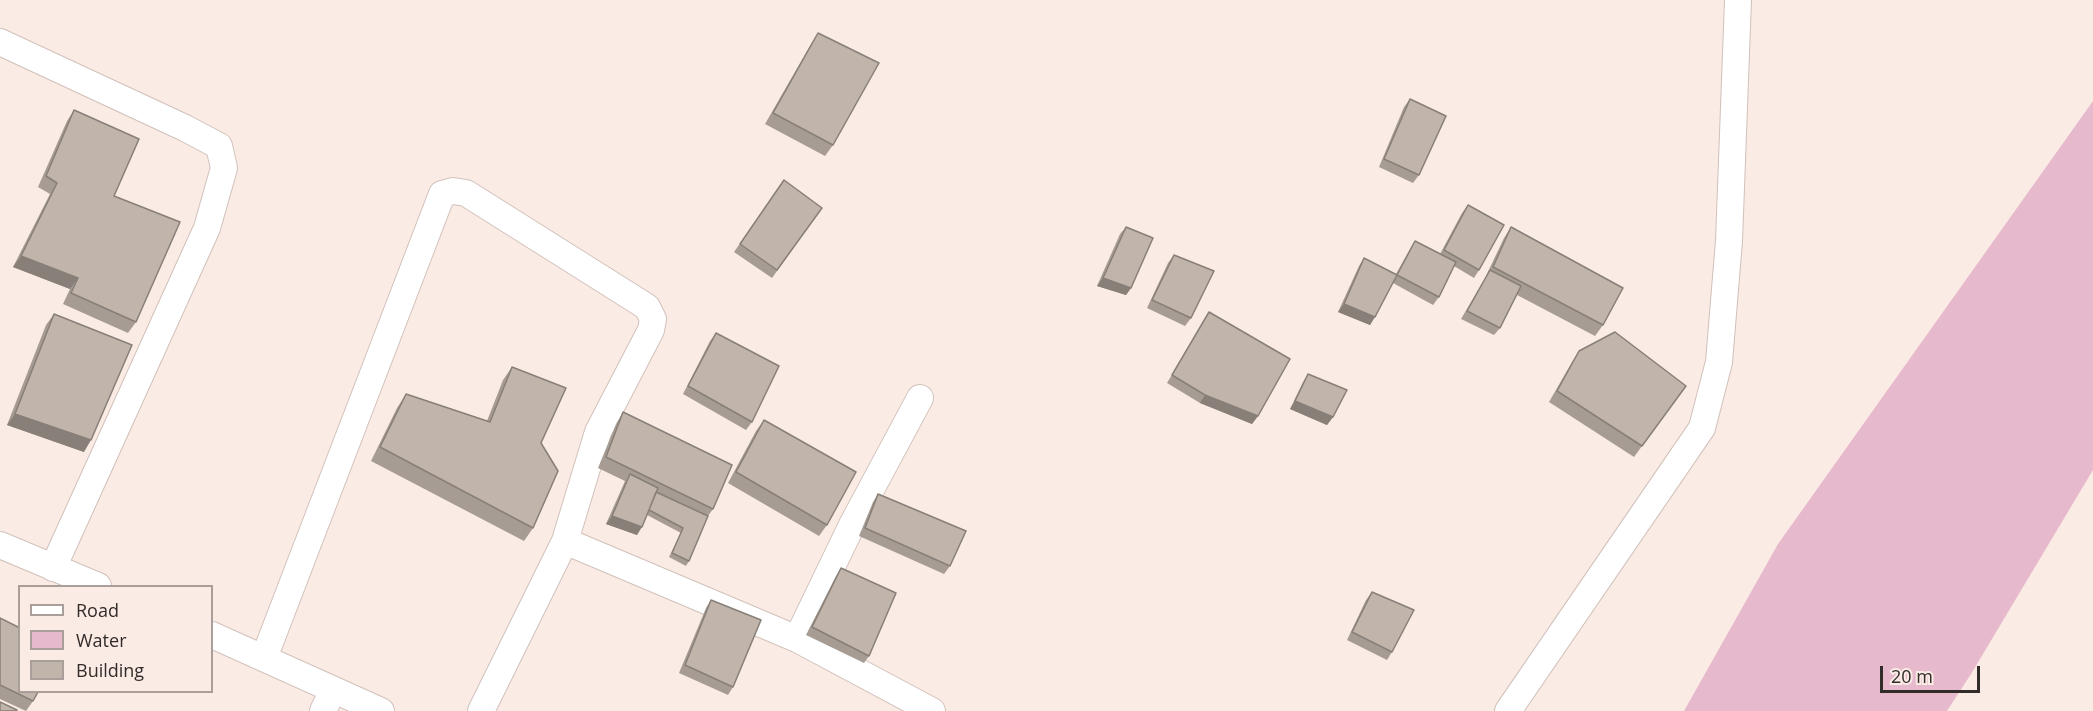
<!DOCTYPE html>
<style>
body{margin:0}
#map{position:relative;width:2093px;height:711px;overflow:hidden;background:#fbebe5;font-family:"Open Sans",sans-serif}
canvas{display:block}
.legend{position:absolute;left:18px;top:585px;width:195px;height:108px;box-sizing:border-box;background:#fbebe5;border:2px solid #aa9e9a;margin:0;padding:8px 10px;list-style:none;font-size:18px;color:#312b29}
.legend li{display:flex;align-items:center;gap:12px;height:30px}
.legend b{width:30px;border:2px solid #aa9e9a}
.scale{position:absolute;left:1880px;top:666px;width:100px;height:27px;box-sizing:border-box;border:3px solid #312b29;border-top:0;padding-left:8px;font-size:18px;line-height:21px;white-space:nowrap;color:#312b29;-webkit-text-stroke:4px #fbebe5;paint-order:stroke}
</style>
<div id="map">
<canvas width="2093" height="711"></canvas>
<ul class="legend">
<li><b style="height:8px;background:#fff"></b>Road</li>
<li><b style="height:16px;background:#e7b9cc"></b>Water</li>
<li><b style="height:16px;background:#c1b5ab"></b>Building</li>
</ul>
<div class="scale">20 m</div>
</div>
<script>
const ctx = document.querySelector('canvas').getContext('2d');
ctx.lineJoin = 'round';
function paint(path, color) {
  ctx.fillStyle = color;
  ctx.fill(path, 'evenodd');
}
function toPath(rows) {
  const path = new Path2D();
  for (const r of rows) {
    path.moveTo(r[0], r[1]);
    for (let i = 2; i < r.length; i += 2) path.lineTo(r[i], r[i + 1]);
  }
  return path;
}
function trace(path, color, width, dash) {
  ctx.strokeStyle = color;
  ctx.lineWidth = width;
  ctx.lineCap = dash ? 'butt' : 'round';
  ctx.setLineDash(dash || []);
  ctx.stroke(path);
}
paint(toPath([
 [2093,101,2093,470,1971,674,1947,711,1684,711,1778,544]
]), '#e7b9cc');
const street = toPath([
 [0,42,185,128,219,146,224,168,207,228,53,568],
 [0,545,98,586],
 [212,635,381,711],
 [797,639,852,525,920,398],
 [264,658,442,194,453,191,466,193,647,307,653,319,651,330,598,432,565,541],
 [323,711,333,690],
 [481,711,565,541,797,639,932,711],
 [1508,711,1702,428,1719,362,1729,241,1738,0]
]);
trace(street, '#d1c1bb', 28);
trace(street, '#fff', 26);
paint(toPath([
 [818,33,833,145,825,156,765,124,811,44],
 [1410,99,1419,175,1413,183,1379,167,1404,107],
 [74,110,114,196,136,322,128,333,63,304,70,289,13,267,50,194,38,187,67,121],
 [784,180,822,208,772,278,734,252],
 [1468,205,1479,270,1474,278,1454,266,1439,297,1433,305,1393,283,1370,325,1338,312,1359,266,1364,258,1396,274,1410,249,1415,241,1440,254,1462,213],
 [1126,227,1131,288,1126,295,1097,286,1120,234],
 [1511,227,1603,325,1595,336,1517,295,1500,328,1494,335,1461,319,1485,278,1504,238],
 [1174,255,1191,318,1185,326,1147,308,1168,263],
 [1209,312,1258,416,1252,424,1200,403,1167,383],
 [54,314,84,452,7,425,46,325],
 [716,333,752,422,746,430,683,394,710,341],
 [1579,351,1686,386,1634,457,1549,402,1572,362],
 [512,367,541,443,533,528,524,541,371,461,397,408,406,394,487,421,503,380],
 [1308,374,1333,417,1327,425,1290,409,1303,382],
 [623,412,713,509,708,516,689,561,686,566,669,557,681,533,647,515,637,535,606,524,625,481,598,468,616,424],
 [764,420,827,525,819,536,728,483,756,431],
 [878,494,950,566,944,574,859,536,873,502],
 [841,568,869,656,864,663,806,635,836,576],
 [1372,592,1392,652,1387,660,1347,640,1366,600],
 [711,600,733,687,728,695,679,673,706,608],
 [0,618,33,701,26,711,0,699]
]), '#a69c93');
paint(toPath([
 [21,256,78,278,70,289,13,267],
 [1103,278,1131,288,1126,295,1097,286],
 [1344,304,1375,317,1370,325,1338,312],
 [1205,395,1258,416,1252,424,1200,403],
 [1295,401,1333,417,1327,425,1290,409],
 [15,414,91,440,84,452,7,425],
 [612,516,642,527,637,535,606,524]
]), '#877f78');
const building = toPath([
 [818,33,879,63,833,145,773,113,818,33],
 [1410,99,1446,116,1419,175,1384,159,1410,99],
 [74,110,139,139,114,196,180,222,136,322,71,293,78,278,21,256,57,183,46,176,74,110],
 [784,180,822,208,777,270,740,244,784,180],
 [1468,205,1504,225,1479,270,1444,250,1468,205],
 [1126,227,1153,238,1131,288,1103,278,1126,227],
 [1511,227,1623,288,1603,325,1493,267,1511,227],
 [1415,241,1456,262,1439,297,1397,275,1415,241],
 [1174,255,1214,271,1191,318,1152,300,1174,255],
 [1364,258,1397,275,1375,317,1344,304,1364,258],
 [1490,270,1521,286,1500,328,1467,311,1490,270],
 [1209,312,1290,359,1258,416,1205,395,1172,375,1209,312],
 [54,314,132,345,91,440,15,414,54,314],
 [1615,332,1686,386,1642,446,1557,391,1579,351,1615,332],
 [716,333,779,366,752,422,688,386,716,333],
 [512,367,566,388,541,443,558,471,533,528,380,447,406,394,490,422,512,367],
 [1308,374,1347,390,1333,417,1295,401,1308,374],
 [623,412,732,465,713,509,606,457,623,412],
 [764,420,856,472,827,525,736,472,764,420],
 [630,474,658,488,642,527,612,516,630,474],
 [656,492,708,516,689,561,672,553,683,528,649,510,656,492],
 [878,494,966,531,950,566,865,528,878,494],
 [841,568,896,593,869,656,812,627,841,568],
 [1372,592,1414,610,1392,652,1352,632,1372,592],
 [711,600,761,620,733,687,685,665,711,600],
 [0,618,20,628,20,692,38,692,33,701,0,685,0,618],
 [0,702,17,710,16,711,0,711,0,702]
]);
paint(building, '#c1b5ab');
trace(building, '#877f78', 1.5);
</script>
